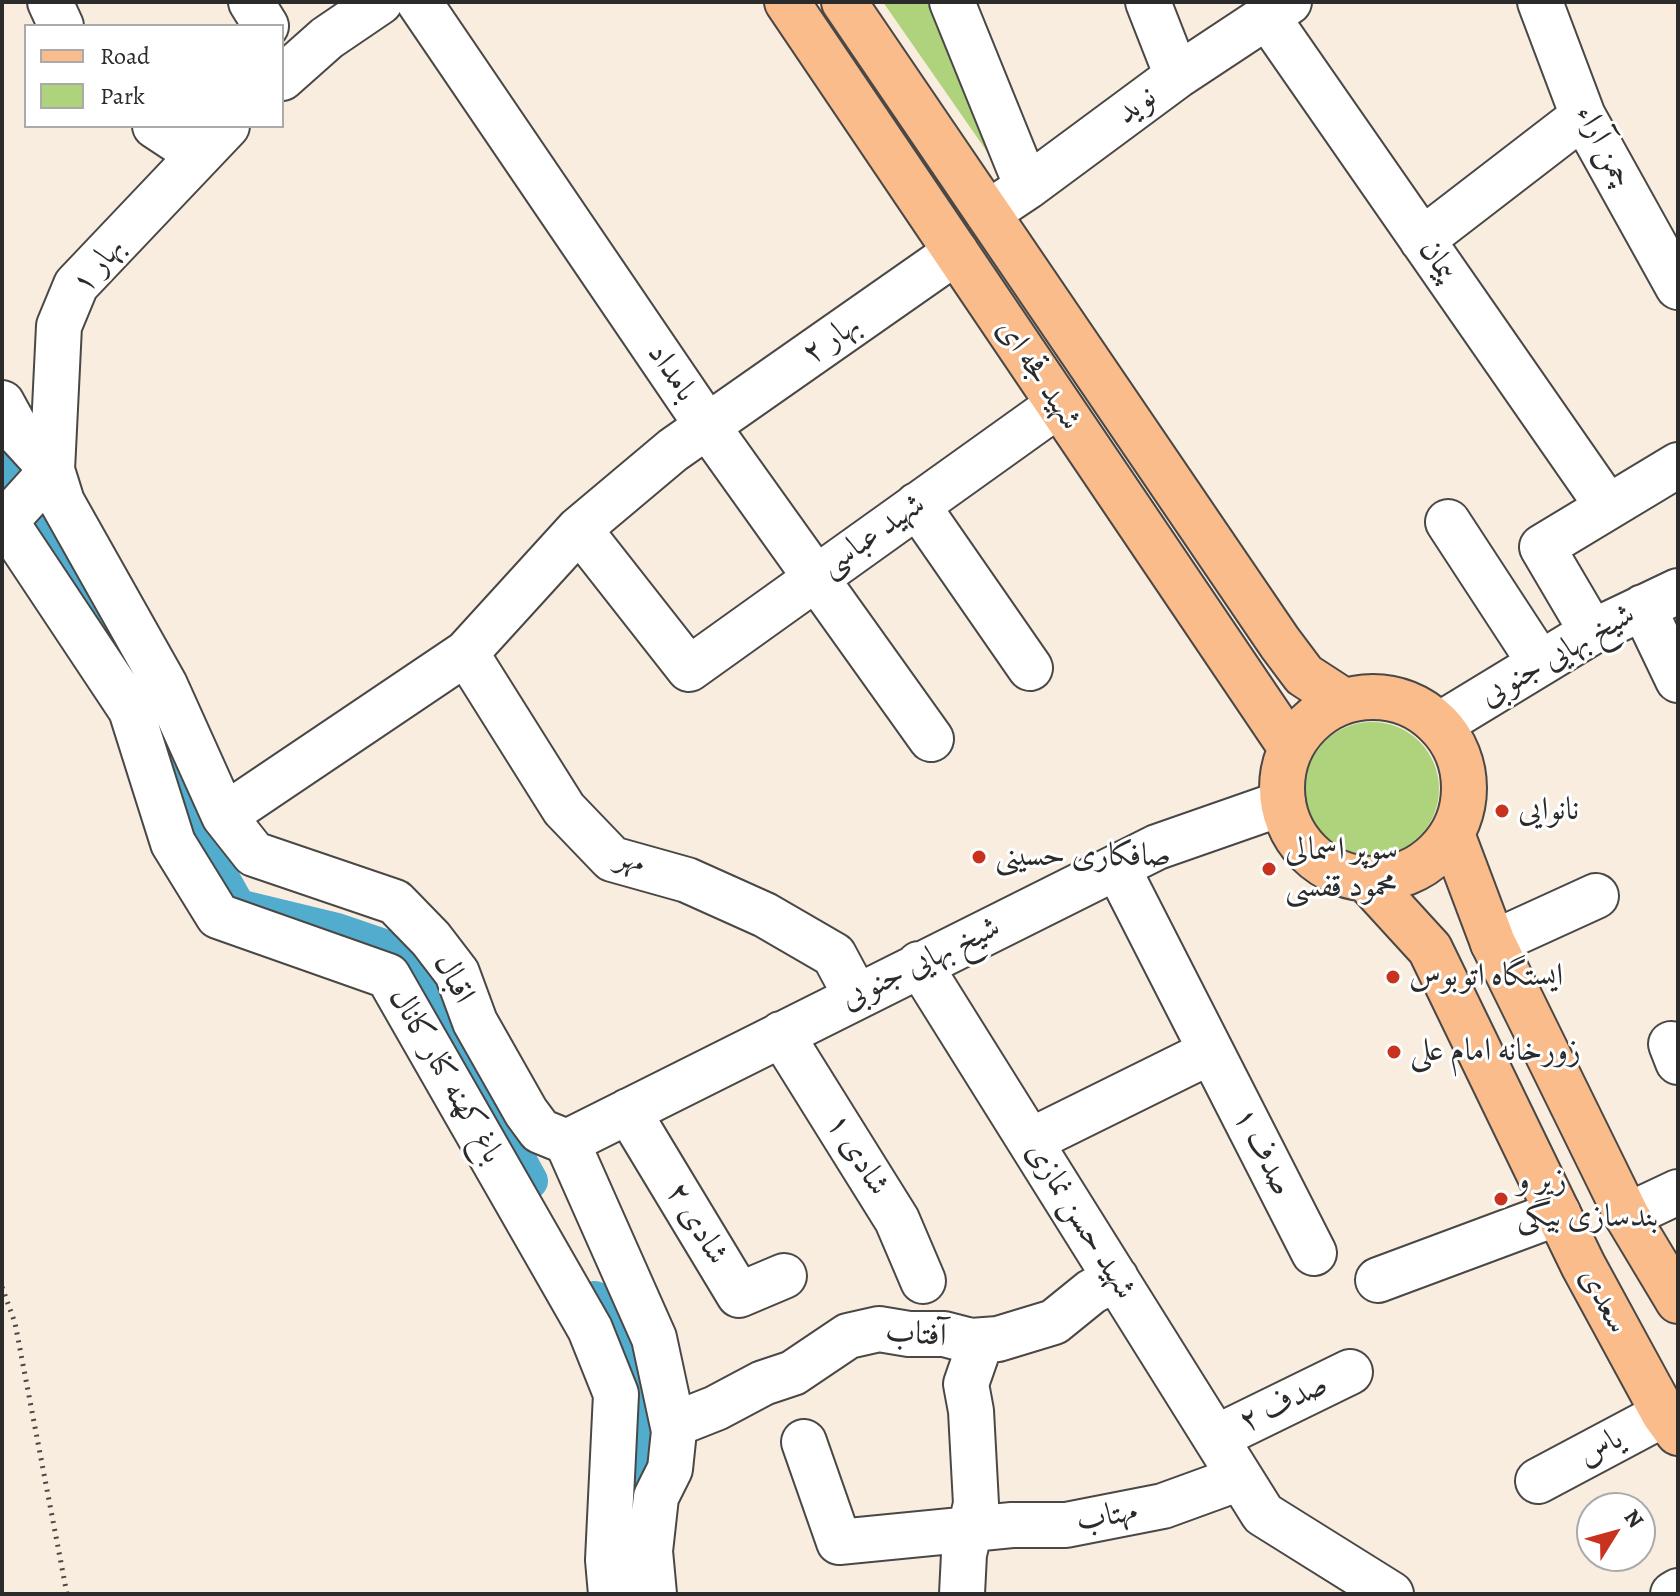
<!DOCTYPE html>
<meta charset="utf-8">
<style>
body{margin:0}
#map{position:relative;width:1680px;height:1596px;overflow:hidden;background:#f8edde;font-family:Alegreya,serif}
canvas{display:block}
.frame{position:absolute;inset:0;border:4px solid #2b2b2b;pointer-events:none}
.legend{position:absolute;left:24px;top:24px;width:260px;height:104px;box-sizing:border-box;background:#fff;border:2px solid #aaa;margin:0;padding:10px 14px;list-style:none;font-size:24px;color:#2b2b2b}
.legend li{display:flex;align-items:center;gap:16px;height:40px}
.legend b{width:40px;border:2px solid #aaa}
.north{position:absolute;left:1576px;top:1492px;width:80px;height:80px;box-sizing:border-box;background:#fff;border:2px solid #aaa;border-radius:50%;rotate:53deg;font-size:22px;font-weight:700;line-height:32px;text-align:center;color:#2b2b2b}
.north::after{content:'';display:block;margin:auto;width:28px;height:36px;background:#c8321e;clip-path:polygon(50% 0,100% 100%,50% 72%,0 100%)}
</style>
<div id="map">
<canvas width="1680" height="1596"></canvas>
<div class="frame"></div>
<ul class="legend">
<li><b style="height:10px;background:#fabc8b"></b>Road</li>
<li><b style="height:22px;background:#afd37d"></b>Park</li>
</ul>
<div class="north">N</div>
</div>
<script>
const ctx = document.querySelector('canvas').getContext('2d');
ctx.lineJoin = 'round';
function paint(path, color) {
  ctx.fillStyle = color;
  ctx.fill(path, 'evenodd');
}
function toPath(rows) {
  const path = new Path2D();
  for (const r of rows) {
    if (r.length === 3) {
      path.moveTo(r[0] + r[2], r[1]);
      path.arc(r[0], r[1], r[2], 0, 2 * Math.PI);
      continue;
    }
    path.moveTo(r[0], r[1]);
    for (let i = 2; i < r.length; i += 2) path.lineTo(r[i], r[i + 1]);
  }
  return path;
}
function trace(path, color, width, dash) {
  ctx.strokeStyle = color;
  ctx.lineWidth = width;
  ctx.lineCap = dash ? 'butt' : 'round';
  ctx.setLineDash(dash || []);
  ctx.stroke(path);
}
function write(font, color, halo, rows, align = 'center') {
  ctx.font = font + ' Alegreya,Amiri,serif';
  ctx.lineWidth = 6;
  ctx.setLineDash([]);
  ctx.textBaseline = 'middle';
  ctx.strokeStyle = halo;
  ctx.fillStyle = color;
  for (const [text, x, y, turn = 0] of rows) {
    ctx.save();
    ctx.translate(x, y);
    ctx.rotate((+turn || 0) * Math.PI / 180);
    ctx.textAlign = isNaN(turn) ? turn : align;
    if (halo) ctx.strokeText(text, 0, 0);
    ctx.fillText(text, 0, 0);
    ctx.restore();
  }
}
paint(toPath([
 [883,2,966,2,1015,131,988,153],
 [1372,789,67]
]), '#afd37d');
trace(toPath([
 [2,461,43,530,120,646,149,712],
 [169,767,191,824,238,907,337,931,387,948,417,966,435,989,499,1125,530,1181],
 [595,1299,623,1349,638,1398,638,1475,625,1533,627,1545]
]), '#51acce', 36);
const minor = toPath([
 [50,2,61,26],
 [251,2,266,26],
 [419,2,708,427,931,739],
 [952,2,1027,187],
 [1148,2,1177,76],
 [1540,2,1583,116,1678,287],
 [1266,15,1608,507],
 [282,78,327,38,380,2],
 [155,126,199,155],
 [988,213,1027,187,1177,76,1289,2],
 [1422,240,1583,116],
 [2,403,19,434,52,470,62,502,165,685,224,816,254,854,395,902,431,939,457,973,475,1022,526,1112,540,1131,567,1142,654,1338,674,1431,670,1469,656,1497,650,1551,654,1594],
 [917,505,1030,668],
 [2,516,131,710,173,843,218,916,388,976,590,1329,616,1394,608,1560,611,1594],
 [6,521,52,470,59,326,76,285,227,126],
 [1448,522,1540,663],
 [579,529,689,669,1058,405],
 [1643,607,1678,680],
 [1592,632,1542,547,1678,465],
 [466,653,564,809,612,859,687,880,765,915,834,955,856,996],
 [1439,725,1592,632,1678,591],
 [224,816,466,653,579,529,673,450,956,252],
 [1117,867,1314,1253],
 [1493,943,1596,896],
 [919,964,1263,1514,1391,1594],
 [781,1034,897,1220,923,1281],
 [1671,1044,1678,1062],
 [628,1111,739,1295,784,1276],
 [1030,1141,1210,1052],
 [567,1142,1157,847,1283,803],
 [1627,1216,1678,1192],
 [1378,1280,1558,1213],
 [673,1425,716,1408,763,1383,793,1373,848,1336,879,1329,909,1334,944,1334,971,1341,998,1339,1054,1322,1091,1292,1116,1278],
 [1217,1437,1350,1372],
 [804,1442,839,1542,1012,1525,1066,1525,1163,1506,1240,1478],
 [1538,1481,1664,1414],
 [962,1594,964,1554,976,1504,971,1411,966,1384,981,1341],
 [1673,1594,1678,1591]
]);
const major = toPath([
 [787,2,1291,748],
 [844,2,1280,643,1304,675,1344,701],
 [1373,788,91],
 [1452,834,1493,943,1627,1216,1678,1301],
 [1366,879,1430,949,1583,1265,1664,1414,1678,1433]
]);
trace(minor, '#4a4846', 48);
trace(major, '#4a4846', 48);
trace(toPath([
 [2,1287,15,1323,67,1594]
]), '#4a4846', 5, [2, 6]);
trace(minor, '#fff', 44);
trace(major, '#fabc8b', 44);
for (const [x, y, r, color] of [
 [1502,811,8,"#c8321e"],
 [979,857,8,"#c8321e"],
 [1269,869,8,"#c8321e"],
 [1393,977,8,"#c8321e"],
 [1394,1052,8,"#c8321e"],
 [1501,1199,8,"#c8321e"]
]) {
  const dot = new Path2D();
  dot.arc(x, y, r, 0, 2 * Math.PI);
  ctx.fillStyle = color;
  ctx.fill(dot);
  trace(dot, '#fff', 3);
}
write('32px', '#2b2b2b', '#fff', [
 ["نوید",1137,106,-37],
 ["چمن آراء",1603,147,63],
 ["پیمان",1437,261,55],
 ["بهار ۱",99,266,-51],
 ["بهار ۲",832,340,-35],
 ["بامداد",671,373,56],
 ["شهید قجه ای",1038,375,56],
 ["شهید عباسی",873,536,-35],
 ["شیخ بهایی جنوبی",1558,656,-30],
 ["مهر",631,861,21],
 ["شیخ بهایی جنوبی",921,964,-26],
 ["اقبال",453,979,62],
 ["باغ کهنه کنار کانال",445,1076,60],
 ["صدف ۱",1262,1152,63],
 ["شادی ۱",857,1155,58],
 ["شهید حسن نمازی",1080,1221,58],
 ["شادی ۲",696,1224,59],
 ["سعدی",1603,1301,62],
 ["آفتاب",916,1335,5],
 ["صدف ۲",1284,1404,-26],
 ["یاس",1601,1448,-28],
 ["مهتاب",1107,1517,-10]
]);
write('32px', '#2b2b2b', '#fff', [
 ["نانوایی",1518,811],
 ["سوپر اسمالی",1285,851],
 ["محمود قفسی",1285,888],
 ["صافکاری حسینی",995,857],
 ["ایستگاه اتوبوس",1409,977],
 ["زورخانه امام علی",1410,1052],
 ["زیر و",1517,1181],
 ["بندسازی بیگی",1517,1218]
], 'left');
</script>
